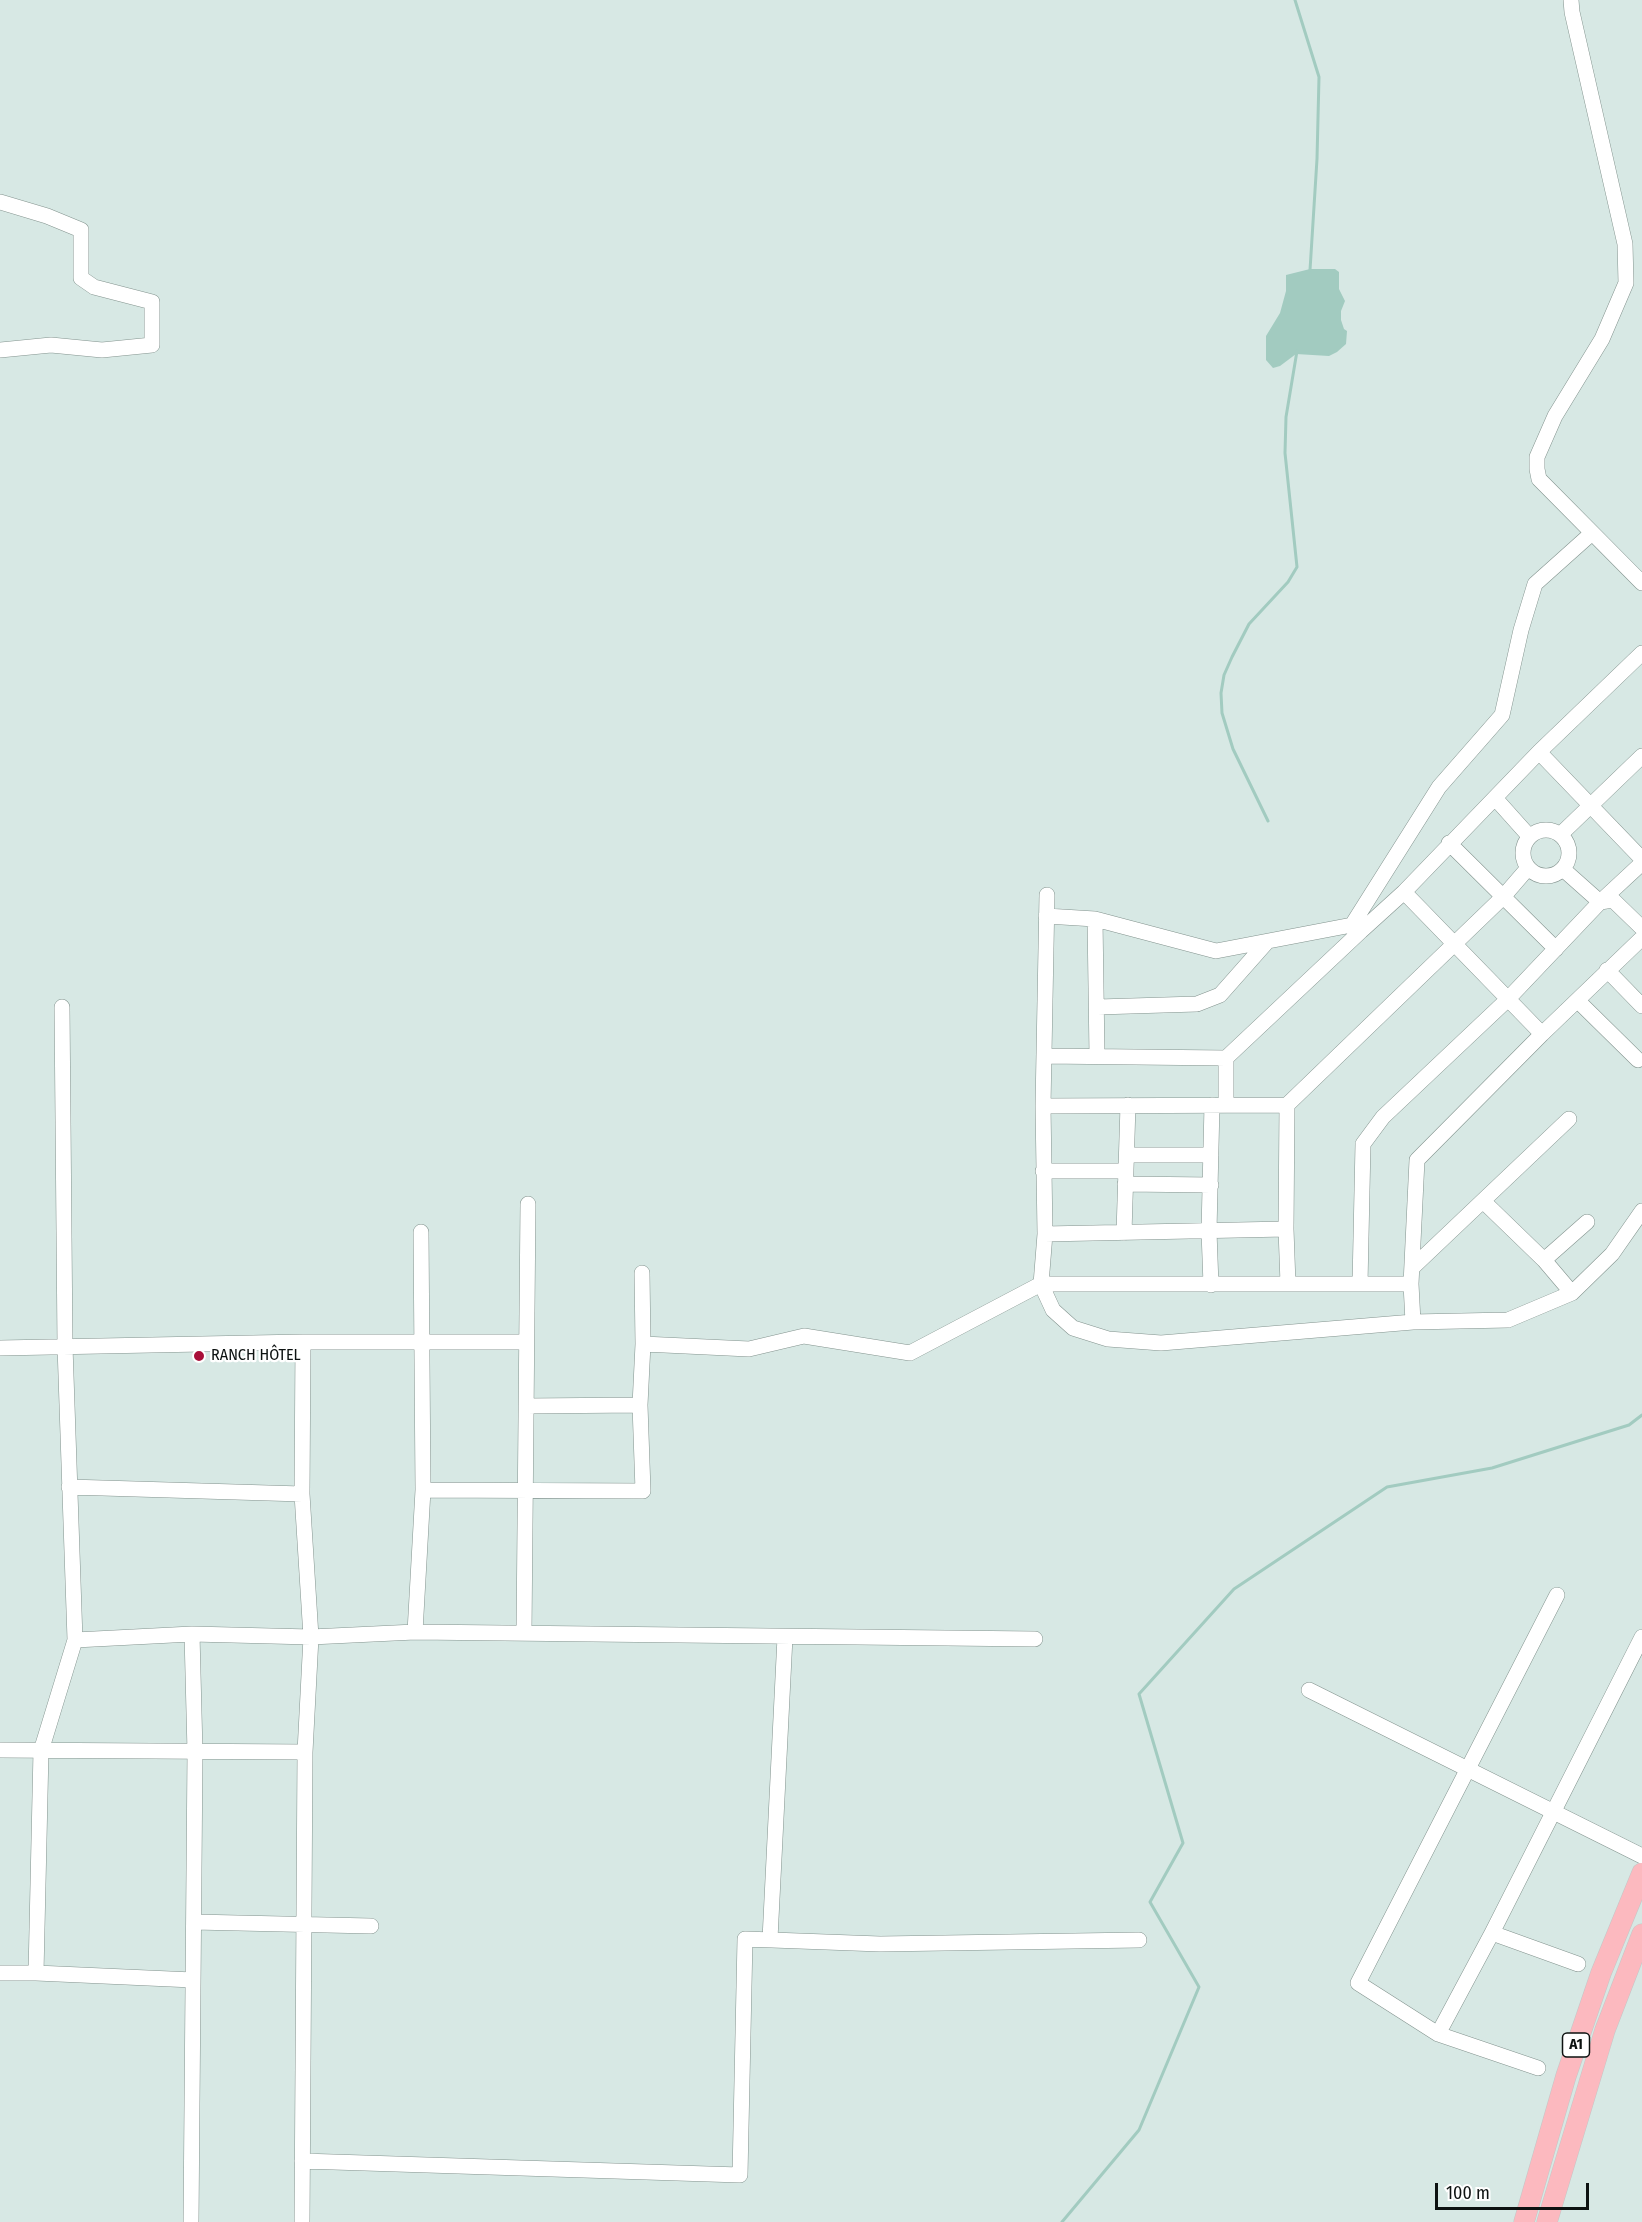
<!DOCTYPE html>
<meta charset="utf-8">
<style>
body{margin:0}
#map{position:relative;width:1642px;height:2222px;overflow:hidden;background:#d7e8e4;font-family:"Fira Sans Condensed",sans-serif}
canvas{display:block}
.scale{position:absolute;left:1435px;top:2183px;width:154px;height:27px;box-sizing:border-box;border:3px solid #0d1211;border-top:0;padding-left:8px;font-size:18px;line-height:21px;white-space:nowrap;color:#0d1211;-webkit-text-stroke:4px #fff;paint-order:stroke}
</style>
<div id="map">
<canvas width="1642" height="2222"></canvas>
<div class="scale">100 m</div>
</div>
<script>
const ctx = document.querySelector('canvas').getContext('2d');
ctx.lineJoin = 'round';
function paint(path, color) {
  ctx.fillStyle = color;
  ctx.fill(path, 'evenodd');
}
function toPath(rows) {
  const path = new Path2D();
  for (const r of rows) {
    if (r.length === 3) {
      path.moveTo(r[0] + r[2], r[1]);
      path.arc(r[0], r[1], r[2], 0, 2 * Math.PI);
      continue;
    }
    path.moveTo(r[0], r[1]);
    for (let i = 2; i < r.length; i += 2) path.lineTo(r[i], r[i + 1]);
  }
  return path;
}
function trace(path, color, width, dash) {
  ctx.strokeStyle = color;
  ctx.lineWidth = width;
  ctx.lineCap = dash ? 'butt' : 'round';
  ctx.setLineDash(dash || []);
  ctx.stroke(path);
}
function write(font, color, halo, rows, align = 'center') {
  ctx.font = font + ' "Fira Sans Condensed",sans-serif';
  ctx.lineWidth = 4.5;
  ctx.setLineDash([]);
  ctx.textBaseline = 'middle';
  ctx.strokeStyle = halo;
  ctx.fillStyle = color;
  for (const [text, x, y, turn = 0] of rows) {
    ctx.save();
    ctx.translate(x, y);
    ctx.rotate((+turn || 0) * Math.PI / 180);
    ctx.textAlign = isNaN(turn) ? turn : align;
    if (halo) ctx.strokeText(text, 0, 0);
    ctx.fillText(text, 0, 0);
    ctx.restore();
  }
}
paint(toPath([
 [1310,269,1335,269,1339,272,1339,289,1345,301,1341,311,1341,320,1344,329,1347,331,1346,344,1337,352,1329,356,1296,354,1280,366,1273,368,1266,360,1266,336,1280,313,1286,291,1286,275]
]), '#a2cbc0');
trace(toPath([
 [1295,0,1319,77,1317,159,1310,270],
 [1268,821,1233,749,1222,713,1221,693,1224,675,1232,657,1249,624,1288,582,1297,567,1285,453,1286,417,1297,351],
 [1062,2222,1139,2130,1199,1987,1150,1902,1183,1843,1139,1694,1234,1589,1387,1487,1492,1468,1629,1425,1642,1415]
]), '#a2cbc0', 3);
const minor = toPath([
 [1571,0,1572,12,1625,244,1626,283,1602,339,1555,416,1537,457,1537,469,1539,479,1642,583],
 [0,202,47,216,81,230,81,278,94,287,152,302,152,345,102,350,51,345,0,350],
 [1539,752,1642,859],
 [1495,798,1529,836],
 [1546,853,23],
 [1561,834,1642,756],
 [1449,843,1556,949],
 [1564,870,1600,902,1613,900,1642,928],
 [1404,892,1542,1034],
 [1047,895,1043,1106,1045,1234,1041,1284,1053,1310,1073,1328,1108,1339,1161,1343,1413,1322,1508,1320,1572,1293,1612,1254,1642,1211],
 [1046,916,1095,919,1216,951,1352,925,1439,787,1502,715,1521,630,1535,584,1592,533],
 [1095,919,1097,1056],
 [1361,931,1404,892,1539,752,1642,653],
 [1607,970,1642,1006],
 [1578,1001,1638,1060],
 [1098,1007,1197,1004,1220,995,1266,943],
 [1044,1056,1226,1058,1361,931,1353,925],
 [1226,1058,1226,1105],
 [1287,1105,1286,1229,1288,1284],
 [1043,1106,1287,1105,1503,897,1528,868],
 [1127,1155,1211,1155],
 [1043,1171,1125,1171],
 [1125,1184,1211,1185],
 [1483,1201,1544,1260,1572,1293],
 [1124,1233,1128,1105],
 [1045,1234,1286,1229],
 [1544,1260,1587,1222],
 [1412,1268,1569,1119],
 [1360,1284,1363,1144,1383,1117,1507,1000,1600,902,1642,863],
 [1211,1285,1209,1231,1212,1105],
 [1413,1322,1411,1284,1417,1160,1542,1034,1642,938],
 [643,1344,749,1349,804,1336,910,1353,1041,1284,1411,1284],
 [0,1348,303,1342,525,1342],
 [526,1406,640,1405],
 [69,1487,302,1494],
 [423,1490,643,1491,640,1405,643,1344,642,1273],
 [415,1632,423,1490,421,1232],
 [524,1633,528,1204],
 [75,1640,192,1634,311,1637,415,1632,1035,1639],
 [1309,1690,1642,1856],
 [0,1750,305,1752],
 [194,1922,371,1926],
 [1492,1933,1578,1964],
 [770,1939,785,1637],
 [0,1973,36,1973,193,1980],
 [36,1973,41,1751,75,1640,65,1346,62,1007],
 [1438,2034,1492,1933,1642,1637],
 [1538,2068,1438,2034,1358,1983,1557,1595],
 [302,2161,740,2175,745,1939,880,1944,1139,1940],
 [191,2222,195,1752,192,1634],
 [302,2222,305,1752,311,1637,302,1494,303,1342]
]);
const major = toPath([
 [1524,2222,1566,2076,1601,1973,1642,1873],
 [1547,2222,1605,2030,1642,1934]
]);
trace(minor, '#83938e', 16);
trace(major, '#c5c6c6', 21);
trace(minor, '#fff', 15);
trace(major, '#fcb9bf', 20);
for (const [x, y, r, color] of [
 [199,1356,6,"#a80f38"]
]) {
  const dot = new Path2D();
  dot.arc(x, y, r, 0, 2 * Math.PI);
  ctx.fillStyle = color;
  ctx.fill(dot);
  trace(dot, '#fff', 2);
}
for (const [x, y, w] of [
 [1576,2045,27]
]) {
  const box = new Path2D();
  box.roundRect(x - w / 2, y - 12, w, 24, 4.5);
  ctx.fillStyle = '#fff';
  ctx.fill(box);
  trace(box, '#0d1211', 1.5);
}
write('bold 15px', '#0d1211', null, [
 ["A1",1576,2045]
]);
write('16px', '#0d1211', '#fff', [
 ["RANCH HÔTEL",211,1356]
], 'left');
</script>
